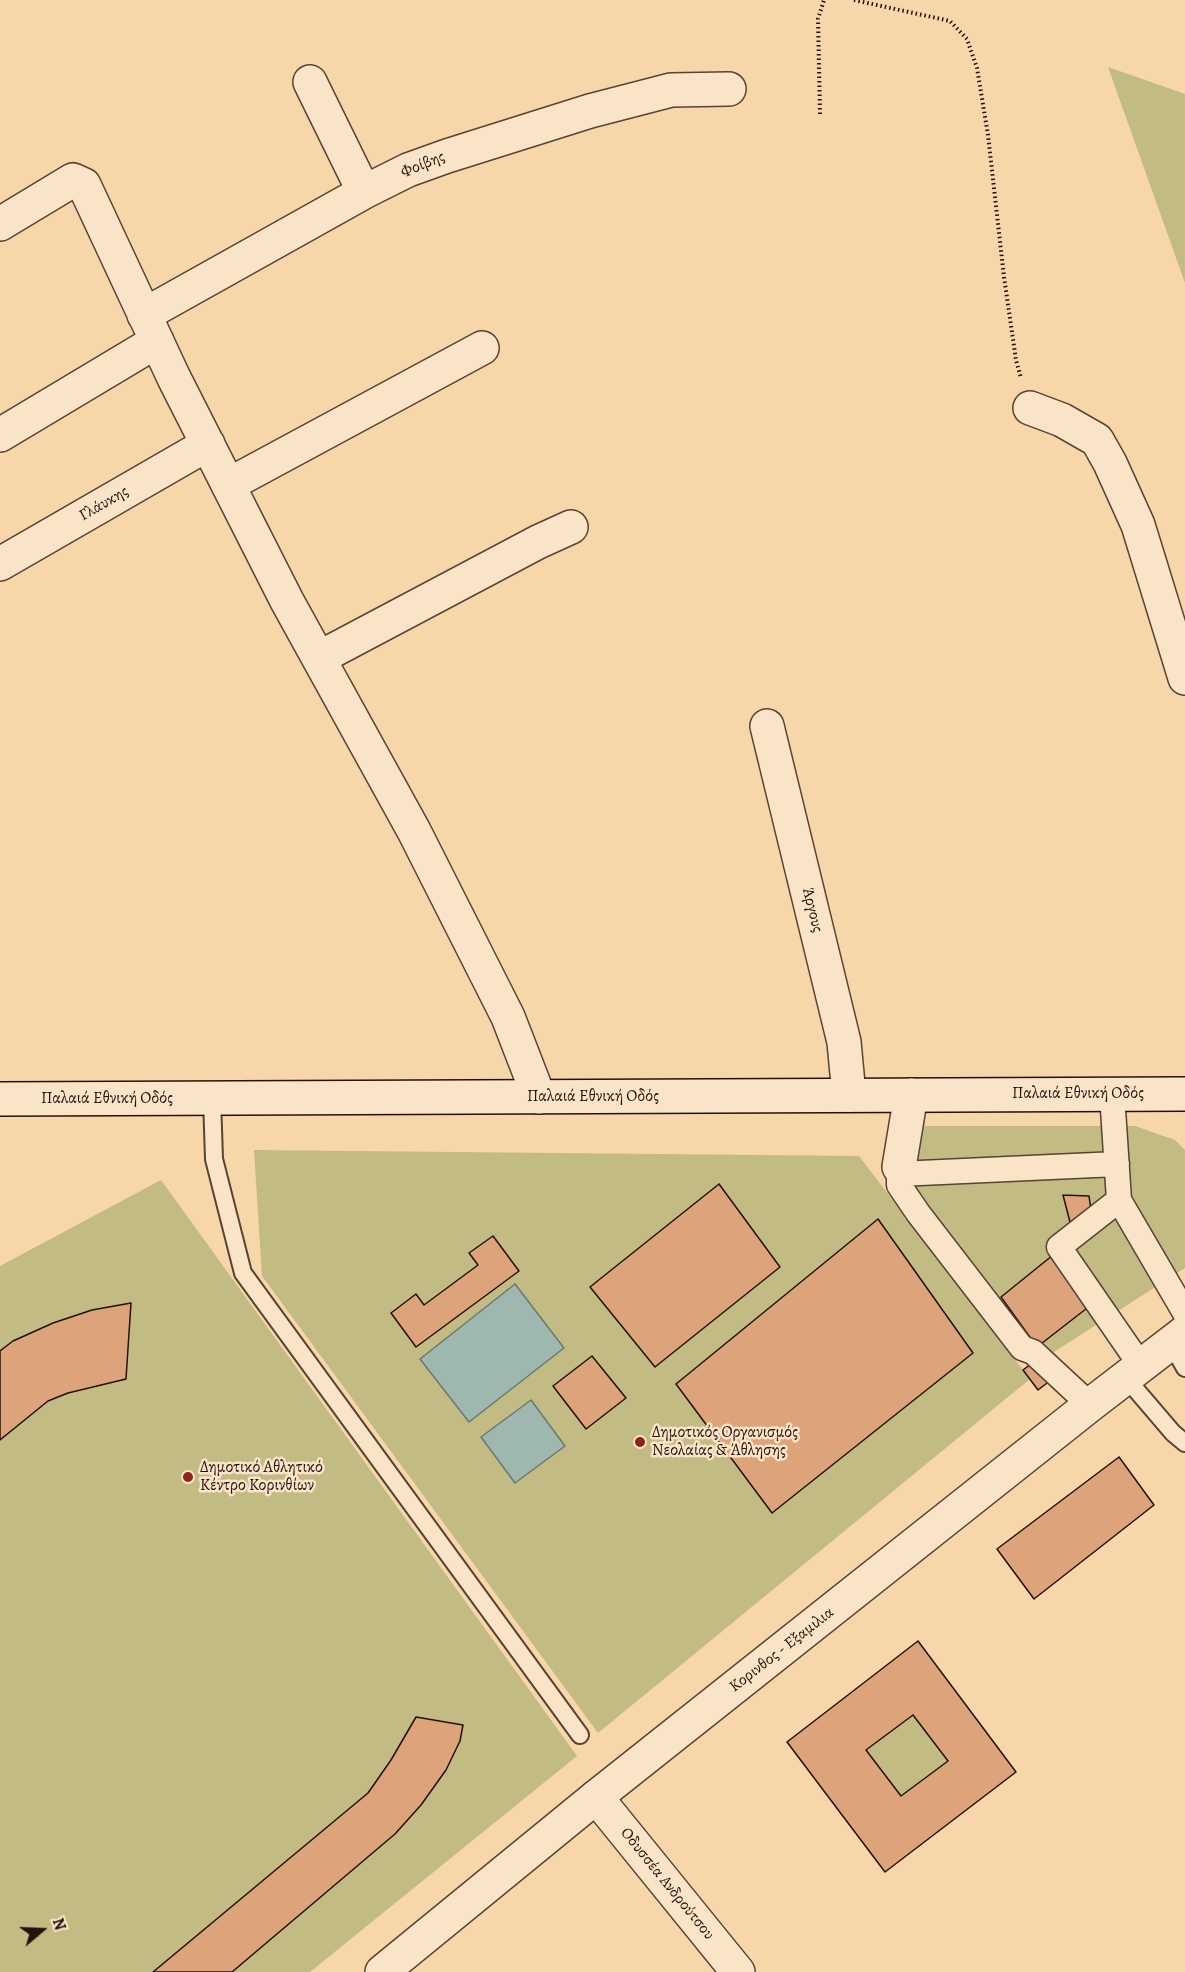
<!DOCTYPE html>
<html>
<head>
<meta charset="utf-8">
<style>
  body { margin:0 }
  #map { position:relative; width:1185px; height:1972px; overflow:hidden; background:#f7d6a9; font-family:Alegreya,serif }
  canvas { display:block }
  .north { position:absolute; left:12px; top:1900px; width:60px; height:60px; -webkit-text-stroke:4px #fae4c7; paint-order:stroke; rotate:71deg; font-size:16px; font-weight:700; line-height:24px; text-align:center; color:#23120d }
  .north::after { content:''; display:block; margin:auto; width:21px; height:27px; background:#23120d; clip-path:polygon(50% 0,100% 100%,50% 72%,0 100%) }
</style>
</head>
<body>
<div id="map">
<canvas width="1185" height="1972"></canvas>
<div class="north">N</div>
</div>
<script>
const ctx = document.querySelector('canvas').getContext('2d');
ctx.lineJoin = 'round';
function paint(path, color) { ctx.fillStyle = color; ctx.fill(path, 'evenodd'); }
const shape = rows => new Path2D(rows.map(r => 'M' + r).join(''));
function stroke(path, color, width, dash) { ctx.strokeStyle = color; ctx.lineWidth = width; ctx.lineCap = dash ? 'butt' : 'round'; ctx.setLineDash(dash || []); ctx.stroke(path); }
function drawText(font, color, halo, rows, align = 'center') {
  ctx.font = font + ' Alegreya,serif'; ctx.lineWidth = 5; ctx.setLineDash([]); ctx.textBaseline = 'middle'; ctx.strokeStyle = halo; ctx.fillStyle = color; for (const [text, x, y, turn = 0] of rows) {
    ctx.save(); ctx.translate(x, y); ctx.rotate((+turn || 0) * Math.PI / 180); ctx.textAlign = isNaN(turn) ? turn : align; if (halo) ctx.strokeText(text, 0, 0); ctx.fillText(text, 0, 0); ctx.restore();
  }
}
paint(shape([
  [1108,67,1185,94,1185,283],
  [922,1126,1135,1126,1175,1140,1185,1150,1185,1268,1043,1359,915,1192],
  [254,1150,859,1156,1030,1379,598,1733,262,1276],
  [718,1184,779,1268,655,1367,590,1287],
  [878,1220,973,1353,772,1513,676,1384],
  [493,1236,518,1271,416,1347,391,1313,416,1295,424,1305,478,1265,469,1253],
  [592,1356,586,1429,553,1386],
  [161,1180,577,1756,310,1972,0,1972,0,1266],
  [913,1715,948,1761,901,1796,866,1750]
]), '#c2bc84');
const water = shape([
  [515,1284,564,1348,469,1422,420,1359,515,1284],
  [531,1400,565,1446,515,1483,481,1437,531,1400]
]);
paint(water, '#9eb8b0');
stroke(water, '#6d766f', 1.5);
const building = shape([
  [719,1184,780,1267,655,1367,590,1287,719,1184],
  [1063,1195,1089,1196,1091,1210,1071,1226,1063,1195],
  [878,1219,973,1353,772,1513,676,1384,878,1219],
  [493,1236,519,1271,416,1347,391,1313,416,1294,424,1305,478,1265,469,1253,493,1236],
  [1053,1255,1091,1305,1037,1347,1001,1297,1053,1255],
  [131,1303,126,1379,68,1393,48,1401,0,1440,0,1351,13,1341,53,1323,92,1310,131,1303],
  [592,1356,626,1398,586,1429,553,1386,592,1356],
  [1036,1360,1051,1380,1038,1390,1023,1370,1036,1360],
  [1119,1457,1154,1505,1034,1599,997,1549,1119,1457],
  [918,1641,1016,1772,885,1872,787,1742,918,1641],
  [913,1715,948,1761,901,1796,866,1750,913,1715],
  [416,1717,463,1725,460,1741,446,1770,421,1805,395,1834,232,1972,153,1972,368,1793,391,1760,416,1717]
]);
paint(building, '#dda37a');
stroke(building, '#23120d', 1.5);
const service = shape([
  [212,1098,214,1159,243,1273,580,1735],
  [1171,1343,1185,1368],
  [1126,1378,1173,1433,1185,1443]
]);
const pedestrian = shape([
  [1112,1094,1119,1200,1185,1313],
  [899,1167,899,1185,918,1213,1022,1348,1033,1352,1090,1405],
  [898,1174,1117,1164],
  [1119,1200,1059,1247,1141,1366]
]);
const minor = shape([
  [310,82,364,192],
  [0,224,73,180,84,185,174,378,287,601,414,831,508,1017,539,1097],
  [144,315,364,192,408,170,447,156,590,111,671,90,729,89],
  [1030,408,1062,420,1097,440,1110,463,1138,525,1185,678],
  [0,435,157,341],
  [228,485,482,348],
  [0,564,208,444],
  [319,658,538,542,571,527],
  [767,726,844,1042,849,1095],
  [899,1167,911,1095],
  [596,1797,738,1972]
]);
const tertiary = shape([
  [382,1972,596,1797,1090,1405,1185,1332]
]);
const secondary = shape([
  [0,1099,1185,1094]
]);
stroke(service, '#584334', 20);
stroke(pedestrian, '#584334', 27);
stroke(minor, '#584334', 36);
stroke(tertiary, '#584334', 36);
stroke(secondary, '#23120d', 36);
stroke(shape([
  [854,0,950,21,967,39,977,68,988,135,1004,277,1016,360,1021,378],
  [820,114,818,19,824,0]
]), '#23120d', 4, [1.5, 3]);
stroke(service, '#fae4c7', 16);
stroke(pedestrian, '#fae4c7', 24);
stroke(minor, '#fae4c7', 33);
stroke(tertiary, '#fae4c7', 33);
stroke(secondary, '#fae4c7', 33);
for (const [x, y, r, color] of [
  [640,1442,6,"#8f2418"],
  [188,1477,6,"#8f2418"]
]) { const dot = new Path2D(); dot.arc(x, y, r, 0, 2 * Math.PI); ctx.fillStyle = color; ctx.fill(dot); stroke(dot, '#fae4c7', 2); }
drawText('16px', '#23120d', '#fae4c7', [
  ["Φοίβης",423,165,-22],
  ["Γλάυκης",104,504,-30],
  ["Άργους",812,910,76],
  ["Παλαιά Εθνική Οδός",1078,1094],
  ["Παλαιά Εθνική Οδός",593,1097],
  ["Παλαιά Εθνική Οδός",107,1099],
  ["Κορινθος - Εξαμιλια",782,1650,-38],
  ["Οδυσσέα Ανδρούτσου",667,1884,51]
]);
drawText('16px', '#23120d', '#fae4c7', [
  ["Δημοτικός Οργανισμός",652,1433],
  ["Νεολαίας & Άθλησης",652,1451],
  ["Δημοτικό Αθλητικό",200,1468],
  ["Κέντρο Κορινθίων",200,1486]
], 'left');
</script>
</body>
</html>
